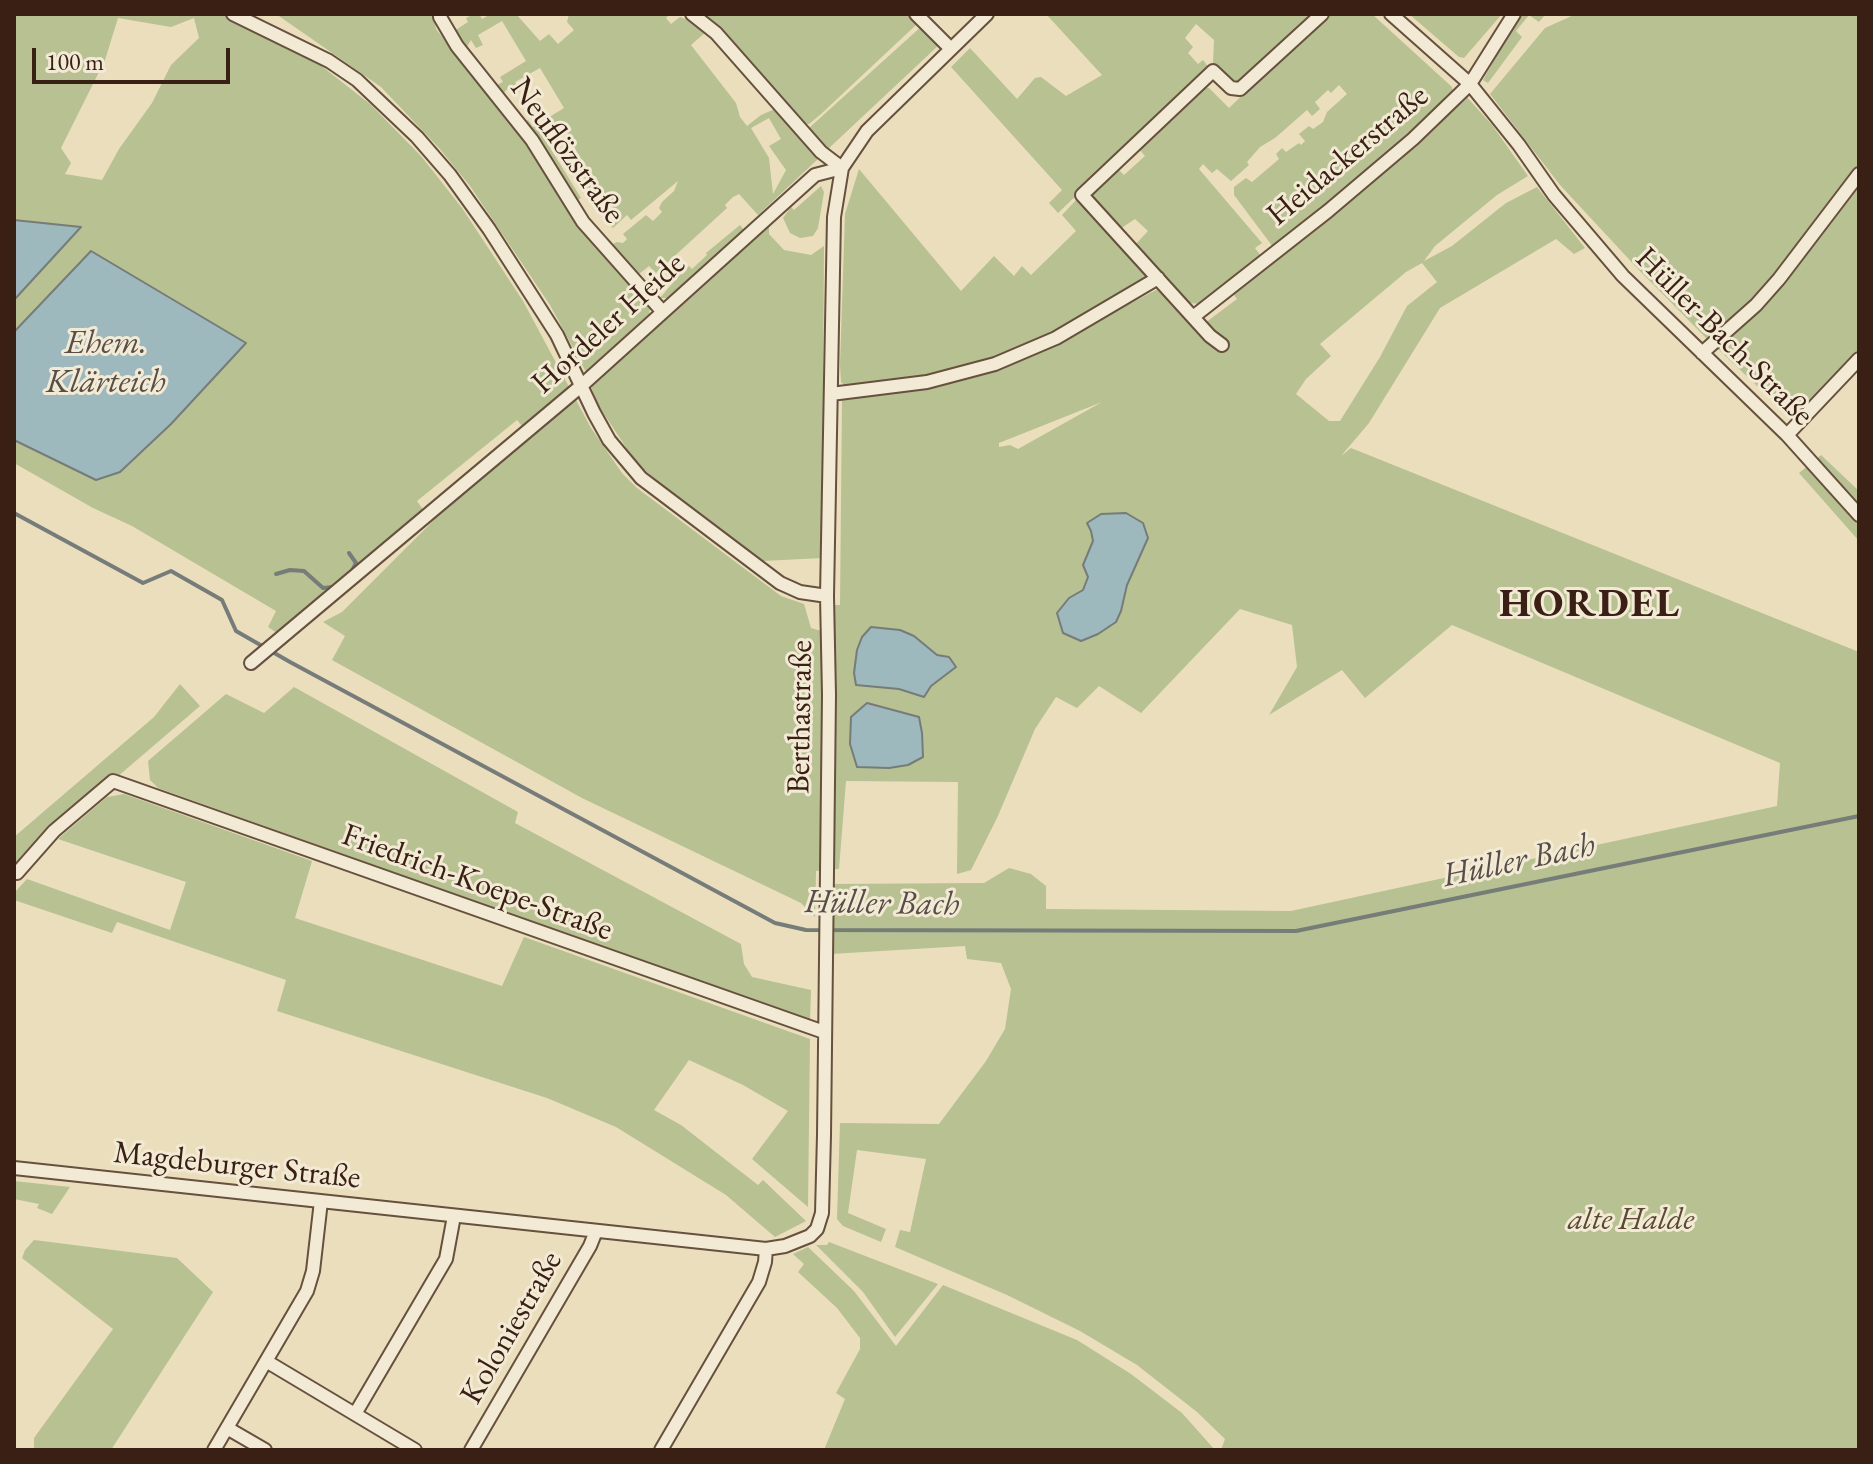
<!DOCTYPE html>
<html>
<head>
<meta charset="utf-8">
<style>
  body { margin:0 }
  #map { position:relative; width:1873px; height:1464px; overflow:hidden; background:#ebdebd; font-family:"EB Garamond",serif }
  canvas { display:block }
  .frame { position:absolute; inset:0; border:16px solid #3a2014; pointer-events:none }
  .scale { position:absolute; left:32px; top:48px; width:198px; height:36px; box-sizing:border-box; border:4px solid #3a2014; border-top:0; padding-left:10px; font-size:24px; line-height:28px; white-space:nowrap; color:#3a2014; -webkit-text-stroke:6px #f2ead4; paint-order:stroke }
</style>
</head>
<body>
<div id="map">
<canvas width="1873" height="1464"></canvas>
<div class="frame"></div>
<div class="scale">100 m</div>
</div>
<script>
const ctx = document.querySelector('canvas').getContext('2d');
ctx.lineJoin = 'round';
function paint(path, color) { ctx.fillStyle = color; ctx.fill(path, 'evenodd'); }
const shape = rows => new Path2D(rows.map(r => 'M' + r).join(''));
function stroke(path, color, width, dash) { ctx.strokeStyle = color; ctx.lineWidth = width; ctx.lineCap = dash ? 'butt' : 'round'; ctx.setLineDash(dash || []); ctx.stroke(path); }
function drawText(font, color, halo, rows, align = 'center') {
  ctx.font = font + ' "EB Garamond",serif'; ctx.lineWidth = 6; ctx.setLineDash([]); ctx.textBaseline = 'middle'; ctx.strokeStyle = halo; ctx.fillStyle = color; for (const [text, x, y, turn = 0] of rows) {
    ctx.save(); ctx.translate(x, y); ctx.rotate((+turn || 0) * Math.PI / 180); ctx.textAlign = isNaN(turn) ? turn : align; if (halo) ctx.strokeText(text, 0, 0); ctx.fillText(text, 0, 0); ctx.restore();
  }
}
paint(shape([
  [14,14,233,14,234,23,240,26,280,42,315,61,370,104,421,156,462,208,523,301,591,428,622,473,637,488,781,596,804,604,811,628,825,632,822,783,829,605,840,605,842,399,925,388,1091,324,1158,289,1197,329,1237,299,1232,292,1397,162,1465,95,1492,125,1528,176,1497,195,1435,246,1424,261,1452,246,1506,203,1537,187,1585,248,1574,254,1556,239,1440,308,1369,423,1341,456,1351,448,1859,652,1859,1450,1221,1450,1225,1439,1197,1412,1137,1365,1080,1331,1007,1295,895,1247,900,1230,910,1232,926,1159,857,1150,848,1213,886,1229,881,1242,843,1226,837,1219,840,1123,939,1124,986,1061,1005,1029,1011,989,1001,963,967,959,965,946,831,954,831,884,984,883,1009,868,1031,874,1046,886,1046,909,1291,911,1777,806,1780,763,1452,625,1365,698,1342,670,1269,715,1297,667,1292,625,1240,609,1141,713,1099,686,1077,708,1056,697,1035,729,997,818,971,870,957,874,958,782,846,781,839,869,816,871,815,917,801,903,582,798,332,660,345,636,323,622,342,612,482,472,527,432,517,420,417,501,426,514,283,637,268,627,276,611,132,526,93,508,14,463,14,440,96,479,91,251,14,332,14,300,81,228,14,220],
  [118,18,171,27,194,18,199,38,171,65,152,103,119,149,102,180,65,174,71,163,61,148,105,60],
  [1422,263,1437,282,1407,306,1380,357,1340,421,1329,421,1296,394,1306,379,1331,356,1320,344,1406,272],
  [1102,402,1018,449,1010,445,999,447,999,443],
  [276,14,434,14,436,29,523,138,582,229,646,301,650,308,649,314,586,372,550,305,470,186,439,148,381,87],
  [474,14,479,14,482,19,491,14,516,14,540,41,549,34,558,44,574,30,567,22,569,14,670,14,666,18,671,24,680,17,691,21,706,32,691,45,736,103,740,117,747,126,761,115,775,109,817,157,817,160,758,215,739,194,733,197,725,205,727,208,656,273,649,266,639,274,641,279,611,245,617,242,623,243,627,239,623,234,646,215,653,221,662,212,659,208,662,202,674,191,678,181,631,220,627,215,613,228,610,225,619,216,608,201,596,209,593,205,596,203,588,193,582,167,576,159,579,156,562,123,544,138,581,198,576,201,524,122,528,120,533,127,564,108,540,68,515,82,520,91,514,95,509,87,502,95,495,86,503,82,500,77,526,61,502,21,478,35,483,45,476,48,471,40,466,48,454,31,468,22,466,18],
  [769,118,781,139,769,146,786,170,773,194,769,158,751,128],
  [701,14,908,14,917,24,821,114,809,124,805,124,715,25],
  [1046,14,1315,14,1241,83,1232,83,1213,64,1214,40,1196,24,1185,38,1193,47,1188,53,1198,64,1203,60,1209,68,1058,213,1049,203,1062,190,951,67,970,48,1017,99,1035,78,1041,77,1066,96,1102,75],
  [1326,14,1372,14,1452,87,1453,92,1374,165,1273,247,1234,195,1234,187,1246,178,1252,182,1279,159,1276,154,1282,148,1286,152,1299,143,1301,145,1305,141,1299,134,1309,126,1313,129,1323,122,1327,112,1347,94,1339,85,1331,93,1328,90,1315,102,1320,109,1312,116,1307,110,1275,138,1260,147,1247,162,1249,165,1231,181,1217,169,1212,173,1203,164,1199,169,1262,243,1255,248,1261,256,1200,304,1189,303,1135,245,1148,231,1135,219,1120,229,1091,196,1092,191,1116,167,1124,175,1145,156,1138,148,1204,87,1209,88,1229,108],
  [1409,14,1502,14,1464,58,1459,57],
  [1520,14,1542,14,1544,16,1539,22,1529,15,1516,31,1522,37,1488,83,1483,80],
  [1576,14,1859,14,1859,166,1765,286,1708,340,1638,269,1560,185,1490,94,1545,28],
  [923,25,940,44,828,149,809,128],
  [859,169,961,291,994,256,1014,276,1022,266,1031,275,1076,231,1062,215,1077,199,1150,278,1054,332,1005,354,937,375,873,386,845,386,841,382,840,365,845,214],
  [1859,182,1859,349,1792,419,1717,348,1758,308],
  [821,186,824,192,818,228,813,236,800,238,790,233,783,218,791,207,794,210],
  [769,224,769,234,784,250,811,255,824,246,822,558,763,561,676,496,637,464,598,405,590,384],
  [740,225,745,231,668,298,658,298,644,283,660,298,682,272,689,266,692,269,707,255,706,253],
  [1821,455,1859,491,1859,541,1799,473],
  [180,684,200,706,54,831,31,855,14,865,14,837,154,717],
  [294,687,518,812,515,823,741,944,744,964,752,977,811,990,810,1021,158,788,150,780,148,761,226,694,264,713],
  [124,794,312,861,295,918,502,986,524,937,810,1039,808,1207,752,1159,788,1111,743,1085,689,1060,654,1110,681,1125,758,1185,763,1180,806,1221,775,1237,726,1195,616,1127,547,1098,277,1011,286,980,117,922,112,933,14,900,15,892,27,879,170,930,186,882,58,839,107,797],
  [14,1181,70,1187,52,1214,37,1208,39,1204,14,1199],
  [34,1240,177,1258,213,1292,111,1450,34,1450,34,1438,113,1329,22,1258,25,1250],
  [829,1242,938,1284,895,1337,863,1292,816,1245,827,1245],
  [808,1247,854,1291,896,1346,943,1285,1077,1340,1131,1374,1182,1413,1215,1450,824,1450,845,1399,836,1393,860,1349,860,1338,837,1308,798,1272,804,1264,793,1254]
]), '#b7c191');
const water = shape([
  [14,220,81,227,14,300,14,220],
  [91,251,246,343,171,424,120,472,96,480,14,440,14,332,91,251],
  [1126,513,1143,523,1148,538,1127,585,1121,611,1116,622,1098,634,1081,641,1063,633,1057,613,1069,598,1083,590,1088,577,1083,565,1093,541,1091,531,1087,523,1101,514,1126,513],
  [871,627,900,630,914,636,937,655,949,657,956,667,931,686,924,697,899,689,856,685,854,673,857,650,862,637,871,627],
  [867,703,919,717,922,733,923,757,908,765,889,768,857,767,850,744,851,717,867,703]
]);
paint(water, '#9eb9bd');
stroke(water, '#767c79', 2);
stroke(shape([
  [14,513,143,583,171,571,222,600,236,631,290,662,775,923,806,930,1296,931,1859,816],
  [349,553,356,563,352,571],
  [276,574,290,570,304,571,323,588,333,587]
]), '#767c79', 4);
const street = shape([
  [233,14,329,61,357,80,417,137,450,175,489,229,557,335,594,413,609,440,641,478,780,583,800,592,827,596],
  [440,14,440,17,457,46,532,140,583,222,662,311],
  [692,14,716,33,821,152,842,168],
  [916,14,951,49],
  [1391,14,1470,84,1519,145,1554,195,1623,276,1787,435,1859,515],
  [1193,317,1328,211,1413,139,1470,84,1514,14],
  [1222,345,1210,336,1082,195,1213,71,1231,88,1240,89,1322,14],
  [1702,353,1756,305,1779,279,1859,174],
  [831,394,927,382,995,364,1056,338,1158,278],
  [1787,435,1859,359],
  [251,663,581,386,815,175,842,168],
  [17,873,54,831,113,781,824,1032],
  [14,1168,766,1249,785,1246,810,1236,817,1229,822,1213,824,1135,829,695,827,596,834,217,842,168,867,131,987,14],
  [266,1361,415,1450],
  [355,1414,446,1259,454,1216],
  [227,1428,265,1450],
  [214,1450,307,1291,313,1271,321,1201],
  [471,1450,590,1246,596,1231],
  [661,1450,759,1282,765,1262,766,1249]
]);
stroke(street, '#66503e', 16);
stroke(street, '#f2ead4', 12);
drawText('32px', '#3a2014', '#f2ead4', [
  ["Neuflözstraße",567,151,54],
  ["Heidackerstraße",1348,156,-40],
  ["Hordeler Heide",609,324,-42],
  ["Hüller-Bach-Straße",1724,337,45],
  ["Berthastraße",801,717,-89],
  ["Friedrich-Koepe-Straße",477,883,20],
  ["Magdeburger Straße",237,1166,6],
  ["Koloniestraße",512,1328,-60]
]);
drawText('italic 32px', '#594833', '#f2ead4', [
  ["alte Halde",1631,1220]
]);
drawText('italic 34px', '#584e47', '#f2ead4', [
  ["Ehem.",106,344],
  ["Klärteich",106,383],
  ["Hüller Bach",1519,861,-12],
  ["Hüller Bach",882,904,1]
]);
ctx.letterSpacing = '2px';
drawText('bold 40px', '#3a2014', '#f2ead4', [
  ["HORDEL",1590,605]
]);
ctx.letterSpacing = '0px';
</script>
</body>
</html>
